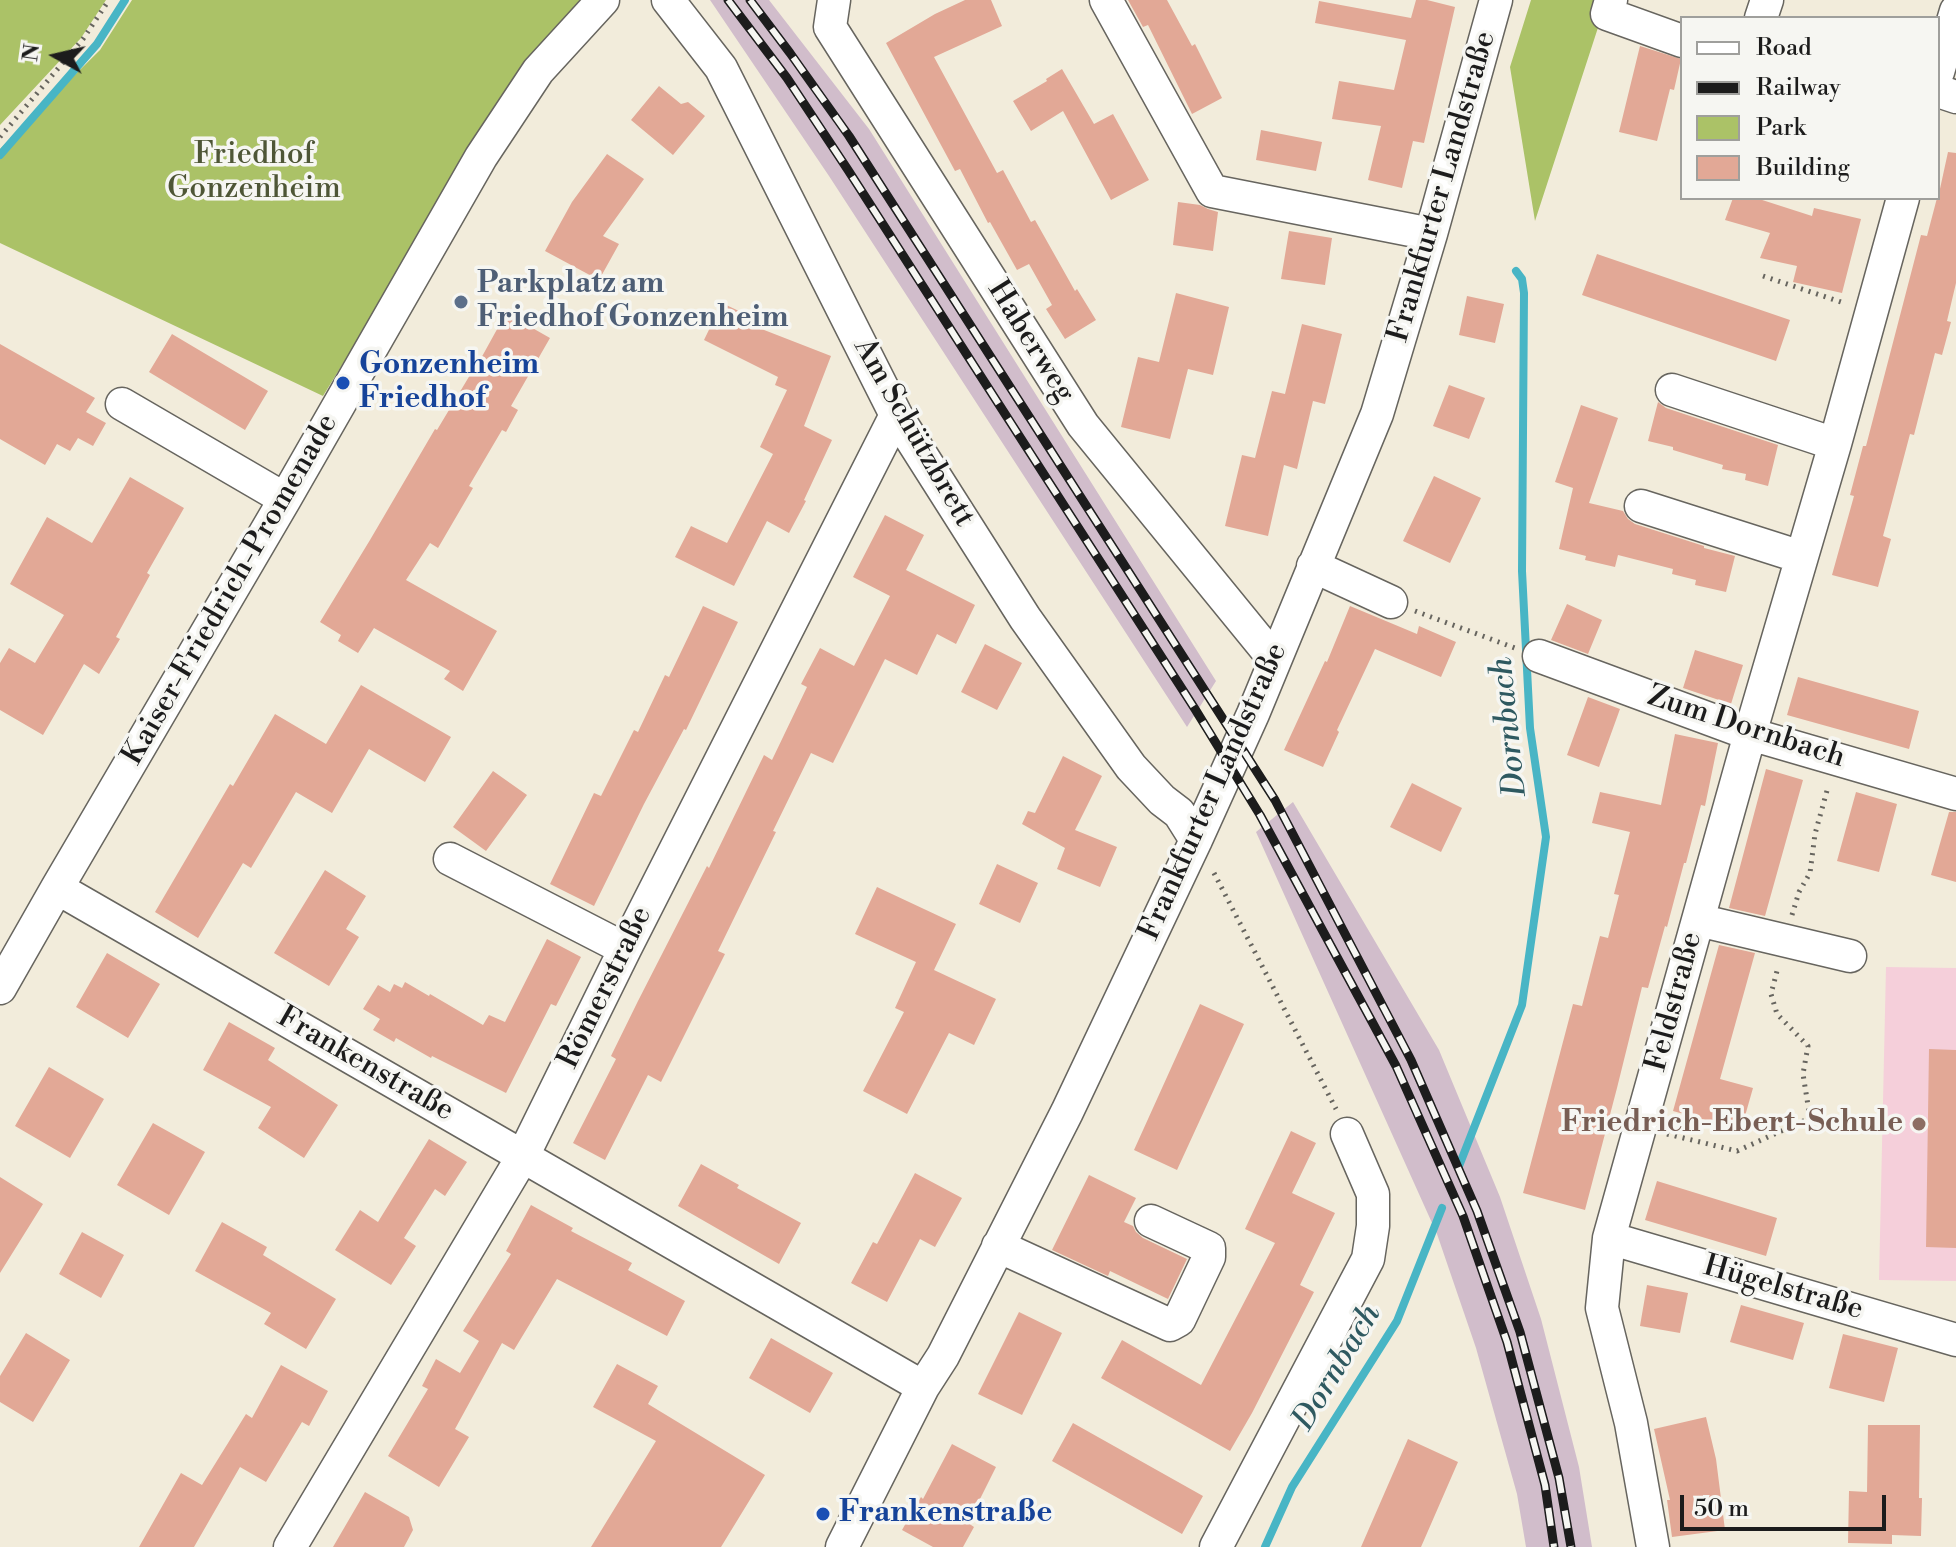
<!DOCTYPE html>
<html>
<head>
<meta charset="utf-8">
<style>
  body { margin:0 }
  #map { position:relative; width:1956px; height:1547px; overflow:hidden; background:#f2ecdb; font-family:"Libre Bodoni",serif }
  canvas { display:block }
  .legend { position:absolute; left:1680px; top:16px; width:260px; height:184px; box-sizing:border-box; background:#f6f6f2; border:2px solid #9f9f9c; margin:0; padding:10px 14px; list-style:none; font-size:24px; color:#1c1c1c }
  .legend li { display:flex; align-items:center; gap:16px; height:40px }
  .legend b { width:40px; border:2px solid #9f9f9c }
  .north { position:absolute; left:16px; top:16px; width:80px; height:80px; -webkit-text-stroke:6px #f6f6f2; paint-order:stroke; rotate:278deg; font-size:22px; font-weight:700; line-height:32px; text-align:center; color:#1c1c1c }
  .north::after { content:''; display:block; margin:auto; width:28px; height:36px; background:#1c1c1c; clip-path:polygon(50% 0,100% 100%,50% 72%,0 100%) }
  .scale { position:absolute; left:1680px; top:1495px; width:206px; height:36px; box-sizing:border-box; border:4px solid #1c1c1c; border-top:0; padding-left:10px; font-size:24px; line-height:28px; white-space:nowrap; color:#1c1c1c; -webkit-text-stroke:6px #f6f6f2; paint-order:stroke }
</style>
</head>
<body>
<div id="map">
<canvas width="1956" height="1547"></canvas>
<ul class="legend">
<li><b style="height:10px;background:#fff"></b>Road</li>
<li><b style="height:10px;background:#1c1c1c"></b>Railway</li>
<li><b style="height:22px;background:#abc267"></b>Park</li>
<li><b style="height:22px;background:#e2a896"></b>Building</li>
</ul>
<div class="north">N</div>
<div class="scale">50 m</div>
</div>
<script>
const ctx = document.querySelector('canvas').getContext('2d');
ctx.lineJoin = 'round';
function paint(path, color) { ctx.fillStyle = color; ctx.fill(path, 'evenodd'); }
const shape = rows => new Path2D(rows.map(r => 'M' + r).join(''));
function stroke(path, color, width, dash) { ctx.strokeStyle = color; ctx.lineWidth = width; ctx.lineCap = dash ? 'butt' : 'round'; ctx.setLineDash(dash || []); ctx.stroke(path); }
function drawText(font, color, halo, rows, align = 'center') {
  ctx.font = font + ' "Libre Bodoni",serif'; ctx.lineWidth = 7; ctx.setLineDash([]); ctx.textBaseline = 'middle'; ctx.strokeStyle = halo; ctx.fillStyle = color; for (const [text, x, y, turn = 0] of rows) {
    ctx.save(); ctx.translate(x, y); ctx.rotate((+turn || 0) * Math.PI / 180); ctx.textAlign = isNaN(turn) ? turn : align; if (halo) ctx.strokeText(text, 0, 0); ctx.fillText(text, 0, 0); ctx.restore();
  }
}
paint(shape([
  [1886,967,1956,968,1956,1281,1879,1280]
]), '#f5cfda');
paint(shape([
  [710,0,769,0,869,129,1216,681,1187,727,829,176],
  [1293,802,1439,1050,1500,1197,1541,1319,1579,1467,1592,1547,1526,1547,1517,1494,1476,1348,1437,1234,1256,832]
]), '#d1bdcb');
paint(shape([
  [0,0,106,0,81,38,0,125],
  [132,0,586,0,394,280,323,396,0,243,0,149,100,50],
  [1531,0,1607,0,1535,221,1510,67]
]), '#abc267');
stroke(shape([
  [0,155,97,44,125,0],
  [1459,1166,1522,1005,1546,837,1530,728,1522,571,1524,293,1522,279,1516,271],
  [1265,1547,1292,1487,1397,1321,1442,1208]
]), '#48b5c5', 8);
paint(shape([
  [965,0,991,0,1002,26,934,57,997,173,1003,170,1031,222,1035,220,1075,291,1077,289,1096,320,1065,339,1046,309,1052,305,1029,264,1017,270,990,222,988,223,960,169,955,171,886,43,935,14],
  [1128,0,1167,0,1192,46,1195,44,1222,98,1192,114,1148,25,1143,27],
  [1416,0,1427,0,1455,7,1424,143,1413,141,1402,188,1368,180,1381,126,1332,119,1339,81,1394,90,1406,40,1315,23,1319,1,1411,18],
  [1640,46,1681,59,1674,90,1670,89,1657,141,1619,132],
  [1062,69,1094,124,1113,114,1149,180,1111,200,1063,111,1031,131,1013,101,1047,81,1046,79],
  [659,86,681,104,688,102,705,116,673,155,631,120],
  [1261,130,1322,142,1316,171,1256,160],
  [1948,152,1956,153,1956,283,1947,321,1951,322,1942,355,1935,353,1914,435,1910,434,1883,536,1891,539,1878,587,1832,575,1854,496,1850,495,1863,446,1866,446,1921,235,1927,236,1937,198,1938,198],
  [607,154,644,179,603,236,619,244,599,280,545,251,572,202],
  [1733,198,1756,198,1812,216,1814,208,1861,219,1842,293,1793,282,1797,266,1760,258,1770,233,1725,220],
  [1178,202,1200,205,1208,209,1218,212,1213,251,1173,245],
  [1289,231,1332,238,1325,285,1281,279],
  [1597,254,1790,320,1776,361,1582,295],
  [1176,293,1229,307,1213,375,1188,369,1170,439,1121,427,1138,357,1159,362],
  [1467,296,1504,304,1495,343,1459,335],
  [722,303,762,322,759,328,831,356,804,426,832,440,804,500,806,501,789,533,767,521,734,586,675,557,691,526,727,543,773,454,760,447,787,390,775,385,778,377,704,340],
  [506,313,550,338,511,406,518,410,506,432,502,430,469,486,473,488,438,548,430,543,406,580,497,631,463,691,444,679,450,671,374,628,358,653,338,641,341,635,320,622,370,540,435,429,437,430,473,370,474,371],
  [1302,324,1342,334,1325,404,1313,401,1297,469,1284,465,1268,536,1225,526,1242,455,1255,458,1272,391,1285,394],
  [172,334,268,391,245,430,149,372],
  [0,344,95,398,86,412,106,423,93,446,78,438,70,451,57,444,45,465,0,439],
  [1449,385,1485,398,1469,439,1433,426],
  [1658,402,1666,408,1778,445,1768,486,1745,480,1746,474,1722,469,1723,465,1673,450,1673,447,1648,441],
  [1581,405,1618,418,1589,503,1623,511,1628,519,1635,524,1704,546,1704,548,1735,556,1726,592,1695,585,1696,580,1672,574,1673,569,1618,555,1615,567,1585,560,1586,556,1559,549,1573,488,1555,482],
  [1434,476,1481,498,1450,563,1403,541],
  [130,477,184,508,147,573,150,575,116,637,120,639,99,674,84,664,43,735,0,710,0,663,9,648,35,663,64,615,10,584,47,517,92,543],
  [885,515,924,535,906,570,975,605,956,644,937,634,917,675,885,659,833,763,811,753,773,831,776,832,718,951,725,954,661,1082,648,1075,605,1160,573,1143,616,1059,611,1056,638,1001,707,866,709,868,764,755,772,760,807,687,801,684,820,648,854,666,890,596,853,577],
  [1567,604,1602,620,1588,654,1551,640],
  [703,606,738,622,686,730,684,729,644,804,594,906,550,884,594,793,601,796,634,730,638,732,665,675,669,677],
  [1350,606,1417,634,1419,626,1456,642,1441,677,1375,649,1337,730,1339,732,1323,767,1284,750,1325,661,1327,662],
  [985,644,1022,663,997,710,961,692],
  [1695,650,1743,665,1731,704,1683,688],
  [1798,677,1919,711,1909,749,1787,715],
  [361,685,451,737,425,782,369,749,332,813,296,792,251,868,243,863,198,938,155,912,230,784,233,786,275,714,326,744],
  [1588,697,1620,709,1599,767,1567,755],
  [1675,734,1718,743,1705,806,1701,805,1686,863,1684,863,1667,927,1665,926,1648,988,1642,987,1617,1088,1585,1210,1523,1193,1573,1004,1582,1006,1600,936,1608,938,1619,895,1614,894,1630,832,1592,823,1600,792,1661,805],
  [1063,756,1102,776,1075,830,1117,847,1100,887,1057,869,1065,848,1022,824,1028,811,1035,813],
  [1766,769,1803,780,1765,916,1729,908],
  [493,771,527,795,486,851,453,827],
  [1412,783,1462,808,1441,852,1390,827],
  [1856,792,1897,804,1879,872,1837,861],
  [1949,812,1956,812,1956,882,1931,875],
  [997,864,1038,883,1020,923,979,904],
  [325,870,366,896,346,929,359,937,329,986,274,953],
  [877,887,956,924,934,970,996,999,974,1045,949,1033,907,1114,863,1091,904,1012,895,1008,916,962,855,934],
  [547,939,581,957,556,1006,551,1004,506,1093,432,1056,431,1058,396,1038,394,1042,373,1030,380,1019,363,1009,378,985,390,992,394,984,402,988,405,982,429,996,430,994,483,1025,489,1015,505,1022],
  [1719,945,1755,953,1720,1079,1753,1088,1741,1130,1673,1111],
  [107,953,160,984,128,1038,76,1007],
  [1200,1004,1244,1024,1177,1170,1134,1150],
  [229,1022,275,1048,268,1060,338,1105,304,1158,258,1128,271,1107,203,1070],
  [1929,1049,1956,1050,1956,1248,1926,1247],
  [49,1067,104,1099,70,1158,15,1126],
  [153,1123,205,1152,169,1215,117,1185],
  [1291,1131,1316,1143,1292,1193,1335,1213,1300,1285,1314,1292,1252,1413,1230,1451,1101,1378,1122,1340,1201,1385,1275,1243,1245,1229],
  [429,1139,467,1162,445,1196,435,1189,404,1238,416,1246,391,1285,335,1250,360,1210,378,1222],
  [701,1164,739,1185,737,1188,801,1223,779,1264,678,1206],
  [915,1173,962,1198,935,1247,920,1239,887,1302,851,1283,873,1242,877,1244],
  [1089,1175,1136,1198,1124,1222,1133,1226,1136,1232,1143,1238,1187,1259,1168,1299,1110,1271,1108,1276,1052,1250],
  [0,1177,43,1204,0,1273],
  [1657,1181,1777,1218,1766,1256,1645,1220],
  [531,1205,573,1228,571,1231,632,1263,628,1270,685,1301,667,1336,557,1279,514,1350,502,1343,455,1429,469,1437,439,1487,388,1456,428,1389,422,1386,436,1359,460,1373,479,1341,463,1331,511,1254,506,1251],
  [222,1222,267,1247,263,1255,336,1299,306,1349,264,1324,271,1313,195,1271],
  [82,1232,124,1255,101,1298,59,1274],
  [1647,1285,1688,1293,1680,1333,1640,1326],
  [1741,1305,1804,1323,1793,1360,1730,1342],
  [1019,1312,1062,1333,1022,1415,978,1394],
  [26,1333,70,1360,33,1422,0,1402,0,1376],
  [1843,1334,1898,1348,1884,1402,1829,1388],
  [771,1338,833,1373,810,1413,749,1378],
  [617,1364,658,1386,648,1404,765,1475,721,1547,591,1547,656,1441,593,1407],
  [281,1365,328,1391,309,1426,302,1422,266,1482,240,1467,194,1547,139,1547,181,1473,202,1485,246,1414,252,1418],
  [1706,1417,1716,1459,1725,1530,1672,1537,1667,1500,1670,1500,1654,1429],
  [1073,1423,1203,1496,1182,1534,1052,1461],
  [1868,1425,1920,1425,1919,1498,1922,1498,1921,1536,1892,1535,1892,1544,1848,1543,1849,1491,1867,1492],
  [1408,1439,1458,1462,1421,1547,1361,1547],
  [952,1444,996,1467,968,1523,974,1527,963,1547,933,1547,902,1530,921,1497,923,1499],
  [365,1492,409,1517,413,1530,404,1547,333,1547]
]), '#e2a896');
const minor = shape([
  [668,0,721,68,896,415,1025,618,1131,767,1162,800,1179,813,1196,840],
  [834,0,830,27,1083,425,1274,659],
  [1106,0,1212,191,1431,234],
  [1611,0,1607,14,1682,41],
  [1761,18,1767,0],
  [1938,72,1956,11],
  [1938,91,1956,97],
  [1672,390,1835,444],
  [122,404,285,499],
  [1641,506,1801,557],
  [1313,566,1391,602],
  [1539,656,1750,734,1956,794],
  [450,859,625,949],
  [57,888,923,1387],
  [1698,920,1850,956],
  [0,988,57,888,285,499,481,157,538,71,603,0],
  [1609,1238,1956,1340],
  [998,1246,1170,1325,1179,1320,1209,1257,1209,1248,1151,1221],
  [290,1547,523,1156,625,949,896,415],
  [842,1547,923,1387,943,1356,1067,1112,1196,840,1253,714,1377,414,1431,234,1496,0],
  [1216,1547,1368,1259,1373,1226,1373,1194,1347,1134],
  [1653,1547,1631,1423,1602,1308,1609,1238,1750,734,1835,444,1903,198]
]);
stroke(minor, '#67655f', 35);
stroke(shape([
  [0,137,83,39,109,0],
  [1763,276,1844,303],
  [1415,611,1515,648],
  [1214,873,1336,1109],
  [1792,915,1799,892,1810,873,1815,834,1828,787],
  [1667,1134,1737,1151,1810,1118,1803,1074,1808,1046,1777,1014,1771,994,1778,967]
]), '#67655f', 5, [2, 6]);
stroke(minor, '#fff', 32);
const rail = shape([
  [728,0,787,78,848,170,1195,709,1260,815,1396,1066,1463,1216,1507,1342,1545,1485,1554,1547],
  [750,0,790,53,849,136,1275,800,1411,1060,1477,1211,1520,1332,1559,1478,1571,1547]
]);
stroke(rail, '#1c1c1c', 9);
stroke(rail, '#f6f6f2', 6, [18]);
for (const [x, y, r, color] of [
  [461,302,8,"#5c6f8a"],
  [343,383,8,"#1a4fb4"],
  [1919,1124,8,"#8d6e63"],
  [823,1514,8,"#1a4fb4"]
]) { const dot = new Path2D(); dot.arc(x, y, r, 0, 2 * Math.PI); ctx.fillStyle = color; ctx.fill(dot); stroke(dot, '#f6f6f2', 3); }
drawText('30px', '#4e5636', '#f6f6f2', [
  ["Friedhof",254,156],
  ["Gonzenheim",254,190]
]);
drawText('30px', '#1c1c1c', '#f6f6f2', [
  ["Frankfurter Landstraße",1443,187,-74],
  ["Haberweg",1030,342,58],
  ["Am Schützbrett",913,433,60],
  ["Kaiser-Friedrich-Promenade",231,590,-60],
  ["Zum Dornbach",1746,728,18],
  ["Frankfurter Landstraße",1214,792,-66],
  ["Römerstraße",606,988,-64],
  ["Feldstraße",1675,1002,-75],
  ["Frankenstraße",365,1065,30],
  ["Hügelstraße",1783,1289,16]
]);
drawText('bold 30px', '#4e5e75', '#f6f6f2', [
  ["Parkplatz am",477,285],
  ["Friedhof Gonzenheim",477,319]
], 'left');
drawText('bold 30px', '#164399', '#f6f6f2', [
  ["Gonzenheim",359,366],
  ["Friedhof",359,400],
  ["Frankenstraße",839,1514]
], 'left');
drawText('bold 30px', '#785e54', '#f6f6f2', [
  ["Friedrich-Ebert-Schule",1903,1124]
], 'right');
drawText('italic 32px', '#2e5960', '#f6f6f2', [
  ["Dornbach",1510,727,-96],
  ["Dornbach",1338,1368,-59]
]);
</script>
</body>
</html>
